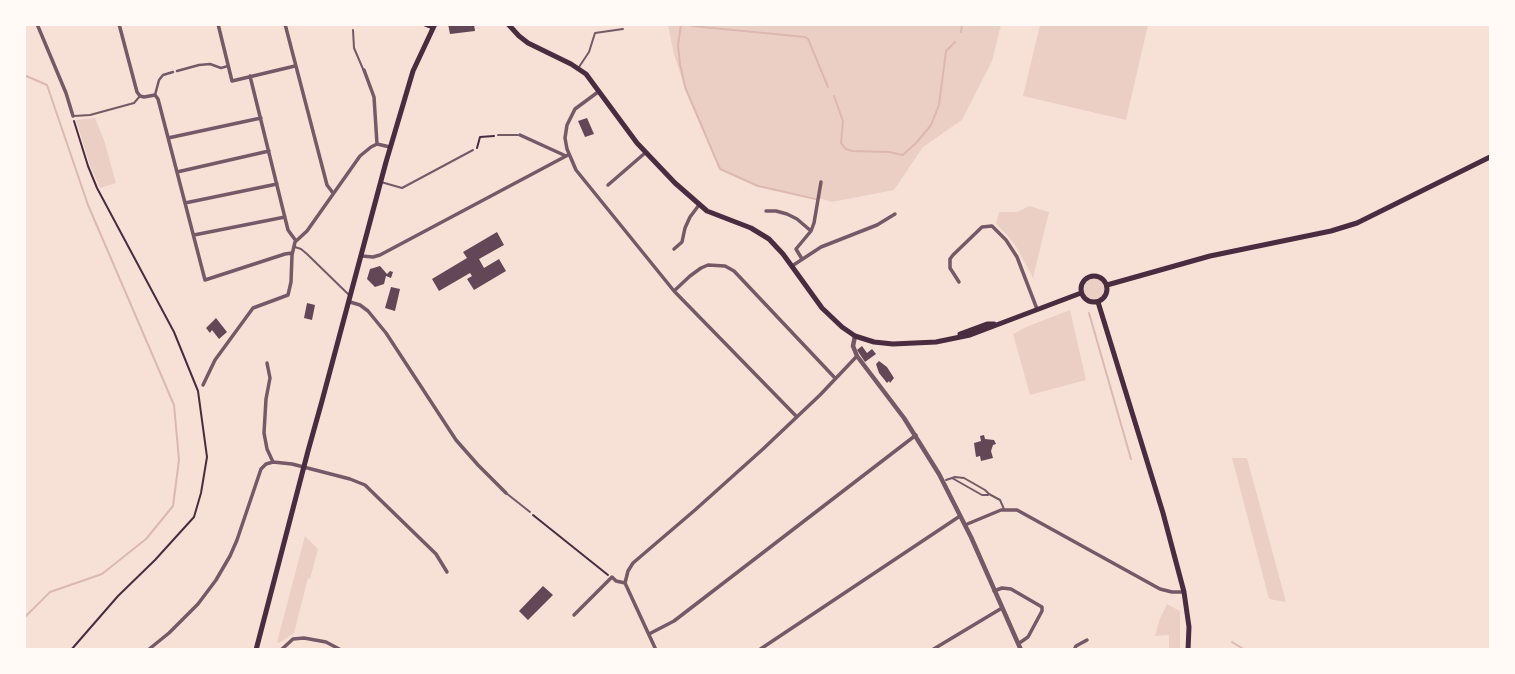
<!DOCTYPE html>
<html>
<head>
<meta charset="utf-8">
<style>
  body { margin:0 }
  #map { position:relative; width:1515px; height:674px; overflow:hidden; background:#f7e1d7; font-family:"Archivo Narrow",sans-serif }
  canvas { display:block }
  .frame { position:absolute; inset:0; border:26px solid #fffaf5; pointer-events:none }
</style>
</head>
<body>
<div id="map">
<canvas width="1515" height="674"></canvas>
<div class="frame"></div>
</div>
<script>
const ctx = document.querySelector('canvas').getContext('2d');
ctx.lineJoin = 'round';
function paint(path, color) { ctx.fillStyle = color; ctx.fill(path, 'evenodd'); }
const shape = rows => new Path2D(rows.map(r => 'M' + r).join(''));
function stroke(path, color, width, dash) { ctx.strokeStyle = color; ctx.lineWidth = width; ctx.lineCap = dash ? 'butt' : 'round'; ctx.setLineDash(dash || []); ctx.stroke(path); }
paint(shape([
  [960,24,960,26,961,24,1001,25,992,61,962,120,923,147,894,190,832,202,819,198,760,187,720,169,685,87,674,55,668,25],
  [1040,25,1148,25,1126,120,1023,96],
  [95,118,104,140,116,183,100,188,90,165,76,120],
  [1029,206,1049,212,1033,278,1017,248,1008,236,996,224,999,212,1017,212],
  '1081 289a13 13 0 1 1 26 0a13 13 0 1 1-26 0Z',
  [1070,310,1086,380,1030,395,1013,334,1026,327],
  [1232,458,1247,458,1286,602,1269,599],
  [305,536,318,549,310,579,308,578,294,633,279,643,277,642],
  [1167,604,1180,611,1180,649,1169,649,1169,635,1155,636,1160,618]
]), '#ebcfc5');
stroke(shape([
  [681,24,678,45,680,64,685,87,720,169,758,186,816,199],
  [689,24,692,26,805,37,808,39,828,87],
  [961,32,962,24],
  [24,75,47,85,88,205,174,405,179,460,173,506,146,539,102,574,50,592,24,618],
  [834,96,843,121,841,143,846,149,852,151,889,152,903,155,917,142,931,125,939,105,946,51,955,42],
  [1089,313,1131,459],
  [1232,642,1245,650]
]), '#dcb8b0', 2);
paint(shape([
  [448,24,474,24,475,31,450,34],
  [587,118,594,134,585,137,578,121],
  [497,232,504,245,479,259,484,268,499,259,506,271,474,290,467,279,472,276,470,273,439,291,432,279,467,258,463,252],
  [380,266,387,274,390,271,393,272,391,278,386,276,384,284,375,287,367,279,370,269],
  [391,287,400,289,395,311,385,308],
  [307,303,315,305,312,320,304,318],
  [216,318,227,332,219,339,212,330,210,333,206,328],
  [862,346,867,353,872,349,876,354,865,362,857,350],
  [879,361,887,367,894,378,890,383,889,381,887,383,879,373,876,364],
  [984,435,985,439,994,440,996,444,993,445,991,451,993,458,981,461,980,456,976,457,974,443,981,441,980,436],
  [543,586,553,595,528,620,519,611]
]), '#644757');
stroke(shape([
  [477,148,480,137,494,136],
  [533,515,608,575],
  [71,650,118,596,155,560,194,517,201,493,207,457,198,391,174,332,97,188,88,166,74,121]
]), '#4a2c40', 2);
stroke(shape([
  [353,30,354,48,363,69],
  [579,67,589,52,595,33,623,29],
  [74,116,90,115,134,103,140,96],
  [498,135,518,135],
  [381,182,402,188,473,150],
  [295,247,301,249,307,254,348,294],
  [952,478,982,495,988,495],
  [946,480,955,477,964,478,985,490,989,494,1000,500,1004,509],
  [506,493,530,512]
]), '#755966', 2);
stroke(shape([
  [177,71,199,65,210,64,221,68,228,66],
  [155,95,159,80,163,75,173,72]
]), '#755966', 2.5);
stroke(shape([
  [37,24,66,93,73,116],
  [119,24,137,92,140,96,144,97,155,95,158,99,205,280,285,254,292,253],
  [218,24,232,81,295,66],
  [285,24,327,185,333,193],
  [364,70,374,97,377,144],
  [250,76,288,230,296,241],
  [598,92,575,109,567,125,565,138,567,149,576,170,674,291,797,417],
  [520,135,566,156],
  [168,138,261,118],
  [177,172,269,151],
  [608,185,645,153],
  [185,203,277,184],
  [766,211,776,211,787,214,797,219,811,231],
  [194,235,285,217],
  [674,249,682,242,685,228,690,217,699,205],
  [362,256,373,257,380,255,568,155],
  [802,259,796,249,811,231,814,223,821,182],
  [792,266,821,247,877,225,895,214],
  [959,282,950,268,950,259,953,255,982,227,992,226,1006,240,1017,257,1037,309],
  [674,291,690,276,701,268,708,265,725,266,734,271,835,378],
  [350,302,360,305,368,311,386,333,456,440,478,465,506,493],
  [267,363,270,378,266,399,264,433,267,449,273,462],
  [203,385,215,360,253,308,288,295,291,282,292,255,295,242,307,231,360,156,371,147,377,144,390,147],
  [965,525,1001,510,1017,510,1160,589,1172,592,1184,592],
  [625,583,656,650],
  [994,591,1002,588,1011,589,1042,607,1042,611,1028,637,1018,644],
  [574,615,612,577,616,581,625,583,628,571,633,563,695,510,763,449,820,395,857,356],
  [649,634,674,621,916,435],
  [148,650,169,633,198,604,216,580,230,556,237,540,261,469,266,464,273,462,292,464,350,479,365,485,436,554,447,572],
  [281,650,293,639,304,638,326,642,341,650],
  [759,650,960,516],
  [932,650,1002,608],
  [1074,650,1076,646,1087,640]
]), '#755966', 3.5);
stroke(shape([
  [855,336,853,346,857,356,904,418,939,474,971,537,1021,650]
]), '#755966', 4.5);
stroke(shape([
  [508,24,519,36,528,43,571,64,586,74,637,143,675,183,707,211,751,228,769,239,783,254,822,308,842,327,855,336,874,342,893,344,936,342,970,335,1081,293],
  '1081 289a13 13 0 1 1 26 0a13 13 0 1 1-26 0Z',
  [1107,285,1210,256,1331,231,1357,223,1490,157],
  [1098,302,1163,513,1184,592,1189,627,1188,650],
  [960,334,987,324,994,324],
  [256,650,308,451,322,401,386,162,413,71,435,24,430,26,425,24]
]), '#4a2c40', 5);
</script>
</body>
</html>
